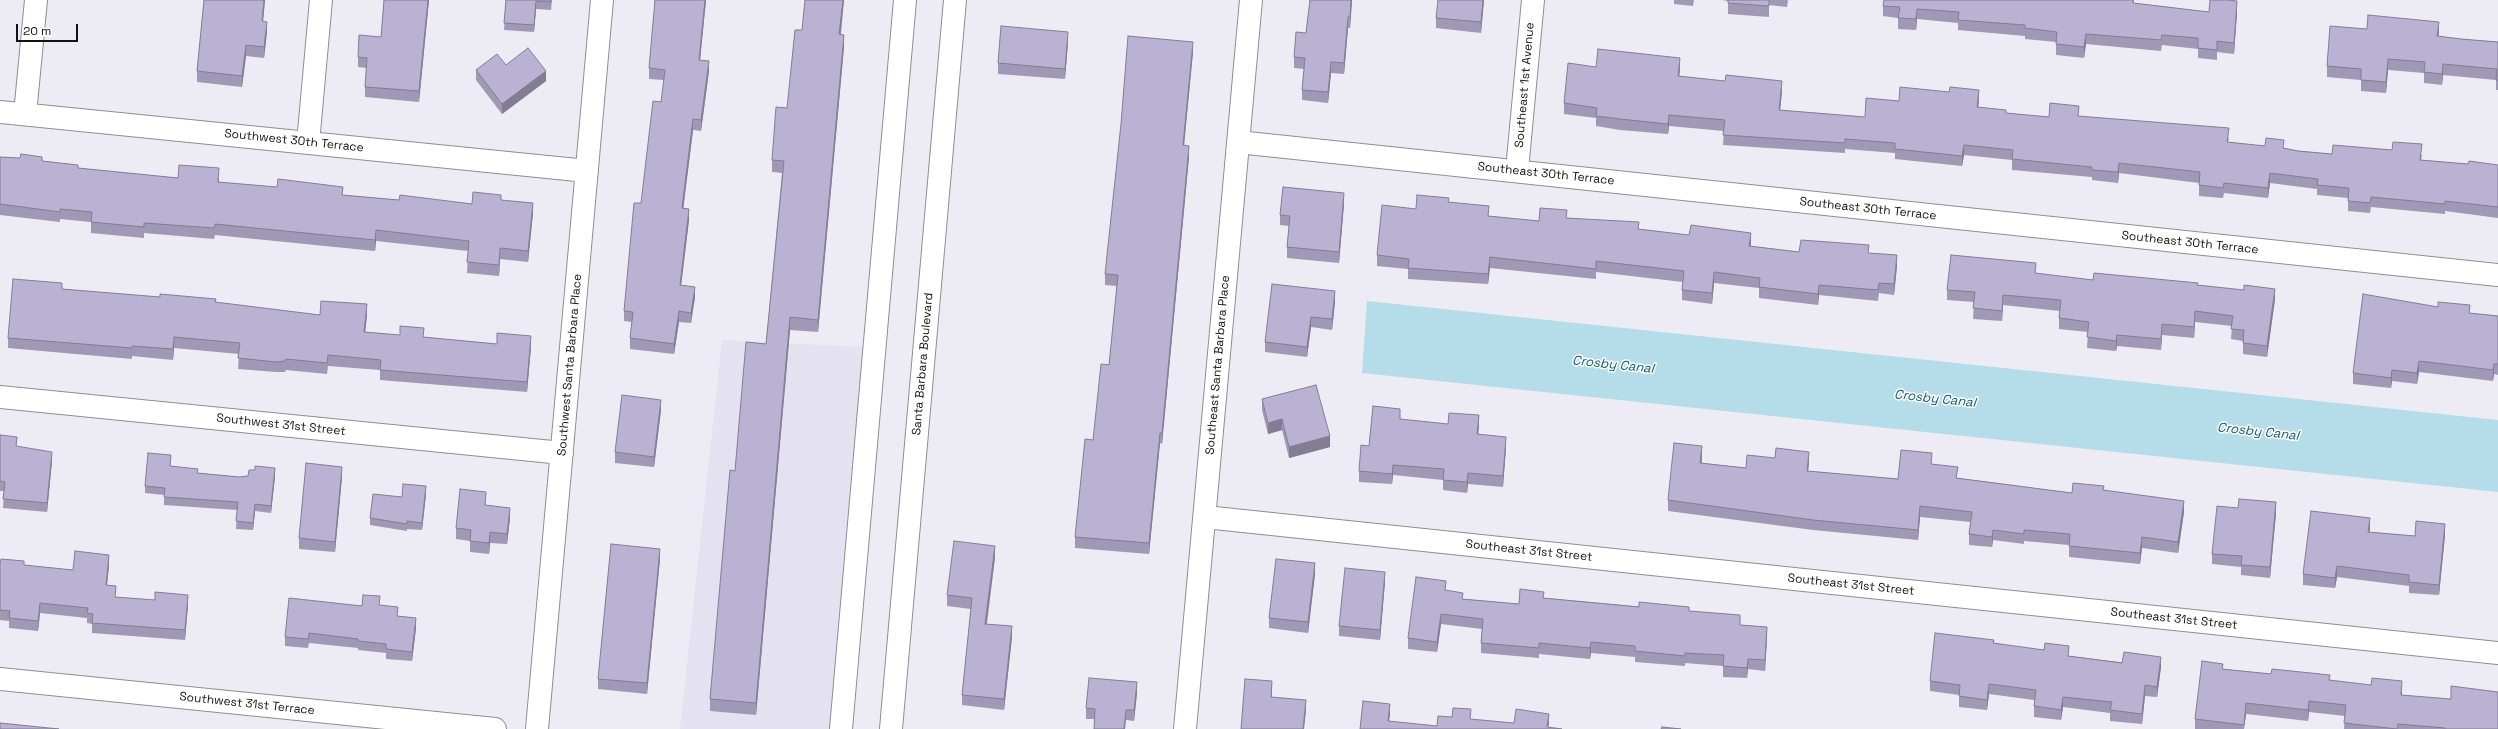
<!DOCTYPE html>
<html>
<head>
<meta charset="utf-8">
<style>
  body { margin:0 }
  #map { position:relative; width:2498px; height:729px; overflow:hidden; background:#edebf3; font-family:"Space Grotesk",sans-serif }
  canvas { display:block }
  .scale { position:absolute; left:16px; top:24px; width:62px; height:18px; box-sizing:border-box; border:2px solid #121214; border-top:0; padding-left:5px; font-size:12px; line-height:14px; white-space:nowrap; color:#121214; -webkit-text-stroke:3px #fff; paint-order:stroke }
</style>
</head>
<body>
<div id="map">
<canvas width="2498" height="729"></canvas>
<div class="scale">20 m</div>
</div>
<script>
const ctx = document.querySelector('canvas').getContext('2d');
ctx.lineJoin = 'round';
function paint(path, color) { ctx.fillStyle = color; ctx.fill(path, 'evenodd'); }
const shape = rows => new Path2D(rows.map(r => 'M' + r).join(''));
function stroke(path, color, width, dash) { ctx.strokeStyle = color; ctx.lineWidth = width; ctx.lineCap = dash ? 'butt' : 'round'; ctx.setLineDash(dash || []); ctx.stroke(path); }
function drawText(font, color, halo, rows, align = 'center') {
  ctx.font = font + ' "Space Grotesk",sans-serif'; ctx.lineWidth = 3; ctx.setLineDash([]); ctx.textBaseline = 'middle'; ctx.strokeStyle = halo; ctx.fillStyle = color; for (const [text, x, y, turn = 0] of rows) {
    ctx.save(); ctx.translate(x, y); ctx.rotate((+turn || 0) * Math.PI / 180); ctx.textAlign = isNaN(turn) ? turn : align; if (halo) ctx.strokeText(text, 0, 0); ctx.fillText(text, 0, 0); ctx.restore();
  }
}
paint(shape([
  [722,340,864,347,830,729,680,729]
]), '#e4e1f1');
paint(shape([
  [1367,301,2498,420,2498,492,1362,373]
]), '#b5dde9');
const street = shape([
  [0,112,587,171],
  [25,114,36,0],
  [1238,142,2498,275],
  [308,143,321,0],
  [1517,170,1533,0],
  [0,397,562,453],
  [1205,517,2498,653],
  [0,679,495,729],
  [537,729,602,0],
  [1185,729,1251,0]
]);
const secondary = shape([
  [841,729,905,0],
  [891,729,955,0]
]);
stroke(street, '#8f8d95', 24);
stroke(secondary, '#8f8d95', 24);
stroke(street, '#fff', 22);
stroke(secondary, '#fff', 22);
paint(shape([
  [204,0,265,0,263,21,267,32,264,58,246,56,242,87,197,82,197,71],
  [384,0,429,0,419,102,365,97,365,87,367,68,358,67,358,57,381,37],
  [506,0,552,0,551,10,536,9,534,32,504,30],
  [706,0,700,60,709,71,701,131,693,130,683,209,689,220,681,285,695,297,691,323,679,322,674,354,630,349,630,338,632,322,624,321,624,311,641,203,661,102,664,80,649,79,649,68],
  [844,0,841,34,844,47,818,332,790,330,756,715,710,711,710,699,735,471,766,344,782,173,772,172,772,160,787,108],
  [1310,0,1352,0,1350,28,1348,28,1344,74,1331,73,1328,103,1302,100,1302,90,1304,69,1294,68,1294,57,1306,33],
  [1484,0,1481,33,1436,28,1436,18],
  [1674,0,1694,0,1693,6,1674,4],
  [1722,0,1788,0,1787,7,1769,5,1769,17,1728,14,1728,1],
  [2134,0,2134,3,2209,12,2237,12,2234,54,2217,52,2217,60,2198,58,2198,49,2162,45,2161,51,2086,44,2084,58,2056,55,2056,42,2025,39,2025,36,1958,30,1958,23,1917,19,1916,30,1898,29,1898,18,1883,16,1883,6],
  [2367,29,2439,33,2438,36,2461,39,2498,42,2498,90,2496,90,2496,80,2443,75,2442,85,2424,83,2424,73,2388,70,2386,93,2361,91,2361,80,2327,77,2327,66],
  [1068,42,1065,79,998,74,998,63],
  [1193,52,1184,145,1189,157,1162,444,1160,443,1149,554,1075,548,1075,537,1093,440,1109,365,1117,286,1105,285,1105,274],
  [506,65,546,81,502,114,476,80,476,70],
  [1596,67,1680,69,1679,76,1782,91,1780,110,1865,117,1899,101,1979,100,1978,107,2006,113,2049,117,2079,116,2229,138,2228,142,2284,148,2298,151,2332,154,2422,155,2421,160,2468,164,2498,165,2498,218,2445,211,2445,214,2371,207,2370,213,2348,211,2348,198,2317,195,2317,189,2270,183,2268,198,2224,193,2223,198,2199,196,2199,183,2119,173,2118,183,2092,180,2092,177,2012,170,2012,160,1964,155,1962,166,1895,159,1895,153,1845,149,1845,153,1723,145,1724,131,1669,126,1668,134,1620,130,1596,126,1596,118,1564,114,1564,103],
  [0,157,42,161,78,168,178,178,219,178,219,182,343,195,399,200,472,204,501,200,533,213,528,262,500,259,499,276,467,273,468,251,376,241,375,251,215,235,214,239,144,233,144,238,91,233,91,222,60,219,60,222,0,215],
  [1449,202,1489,216,1539,221,1567,218,1639,229,1751,243,1751,246,1799,252,1869,253,1897,266,1894,295,1879,293,1878,301,1819,295,1818,305,1759,298,1759,288,1714,283,1712,304,1682,300,1682,290,1683,282,1596,272,1596,279,1490,268,1488,284,1408,279,1408,269,1377,266,1377,255,1416,209],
  [1344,204,1339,263,1287,258,1287,247,1289,226,1280,225,1280,215],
  [2036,274,2093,280,2198,285,2275,299,2267,357,2243,354,2243,341,2231,339,2232,326,2195,322,2194,338,2162,335,2161,350,2117,346,2116,351,2087,348,2088,332,2059,329,2059,318,2060,311,2003,305,2002,321,1973,319,1974,302,1947,300,1947,290],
  [62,289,216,303,320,315,367,315,365,332,531,347,527,392,380,380,380,370,328,366,327,374,286,370,285,372,276,372,238,369,239,354,174,348,173,360,132,356,132,359,8,348,8,338],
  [1335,302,1332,330,1311,327,1307,357,1265,352,1265,342],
  [2470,313,2498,316,2498,375,2494,374,2493,381,2419,372,2417,384,2392,381,2391,388,2353,384,2353,373],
  [1262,399,1330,447,1289,458,1282,430,1268,434,1262,410],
  [661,410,654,467,615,463,615,452],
  [1400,420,1448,424,1479,426,1478,434,1506,447,1503,487,1468,484,1467,493,1443,490,1443,480,1393,475,1392,484,1359,482,1359,471,1369,446],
  [0,435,17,446,52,461,47,512,3,508,4,491,0,491],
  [1702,457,1702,463,1746,468,1809,463,1808,471,1898,479,1932,464,1957,478,2072,493,2104,490,2184,512,2178,553,2142,548,2140,564,2069,557,2069,545,2024,541,2024,544,1993,540,1992,547,1969,545,1969,534,1971,522,1920,517,1918,540,1813,530,1668,511,1668,500],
  [171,463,170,466,198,473,239,477,275,476,271,513,255,511,253,530,236,529,237,510,164,505,164,495,145,493,145,486],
  [342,477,335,552,299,549,299,538],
  [426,494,422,530,407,529,407,531,370,525,370,518,402,497],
  [486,503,486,505,510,518,507,544,490,543,489,554,470,552,470,541,456,539,456,528],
  [2276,513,2270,578,2241,575,2241,567,2212,564,2212,554],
  [2370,529,2369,532,2415,536,2445,535,2439,595,2409,593,2409,586,2337,577,2335,588,2303,585,2303,574],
  [995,557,987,624,1012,637,1004,710,962,705,962,695,971,609,947,606,947,595],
  [660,559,647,694,598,689,598,679],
  [0,563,73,570,109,565,107,585,116,597,188,605,185,640,92,633,92,624,87,623,87,618,40,613,38,631,9,628,9,621,0,620],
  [1315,574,1308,633,1269,628,1269,618],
  [1385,582,1380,640,1339,636,1339,626],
  [1446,590,1463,599,1519,604,1544,598,1689,611,1740,625,1767,637,1765,671,1748,669,1747,678,1723,677,1723,666,1685,663,1685,666,1635,662,1635,657,1591,653,1590,659,1539,654,1539,658,1481,653,1481,643,1482,629,1441,624,1437,652,1408,649,1408,638],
  [380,605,416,628,412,661,386,659,386,653,358,650,358,648,309,643,308,648,285,646,285,637,362,606],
  [1994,643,2069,656,2161,667,2157,697,2145,696,2142,724,2110,721,2110,713,2063,707,2061,720,2034,717,2034,700,1989,694,1987,710,1959,707,1959,695,1930,691,1930,681],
  [2223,669,2330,680,2402,692,2402,695,2498,729,2344,729,2345,716,2309,712,2308,721,2246,714,2244,729,2195,729,2195,719],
  [1137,693,1134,721,1126,720,1125,729,1094,729,1094,719,1086,719,1086,708]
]), '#a099b5');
paint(shape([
  [264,0,265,0,262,32,262,21],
  [428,0,429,0,419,102,419,91],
  [705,0,706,0,699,70,699,60],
  [843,0,844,0,839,46,839,34],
  [1351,0,1352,0,1350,28,1350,17],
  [1483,0,1484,0,1481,33,1481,22],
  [536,1,536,9,534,32,534,25],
  [2237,1,2237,12,2234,54,2234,43],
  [1917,9,1917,19,1916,30,1916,19],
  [1348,17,1348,28,1344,74,1344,63],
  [267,22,267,32,264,58,264,47],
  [2439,22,2439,33,2437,46,2437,36],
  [1068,32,1068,42,1065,79,1065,69],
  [2086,34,2086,44,2084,58,2084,47],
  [844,35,844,47,818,332,818,320],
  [1193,42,1193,52,1183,156,1183,145],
  [246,45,246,56,242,87,242,76],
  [1680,58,1680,69,1678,87,1678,76],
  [2388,59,2388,70,2386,93,2386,82],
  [709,61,709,71,701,131,701,120],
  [1331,62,1331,73,1328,103,1328,92],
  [2443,64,2443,75,2442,85,2442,74],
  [546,71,546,81,502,114,502,104],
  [1782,81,1782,91,1779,121,1779,110],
  [1979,90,1979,100,1977,117,1977,107],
  [1669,115,1669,126,1668,134,1668,124],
  [693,119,693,130,682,219,682,208],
  [1964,145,1964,155,1962,166,1962,156],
  [1189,146,1189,157,1162,444,1162,433],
  [2119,163,2119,173,2118,183,2118,172],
  [2270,173,2270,183,2268,198,2268,188],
  [1344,193,1344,204,1339,263,1339,252],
  [533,203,533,213,528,262,528,251],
  [689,209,689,220,680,295,680,285],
  [376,230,376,241,375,251,375,240],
  [1751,233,1751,243,1749,257,1749,246],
  [500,248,500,259,499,276,499,265],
  [1897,255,1897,266,1894,295,1894,284],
  [1490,257,1490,268,1488,284,1488,274],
  [1714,272,1714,283,1712,304,1712,293],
  [1819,285,1819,295,1818,305,1818,294],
  [695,287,695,297,691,323,691,313],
  [2275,289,2275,299,2267,357,2267,346],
  [1335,291,1335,302,1332,330,1332,319],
  [2003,295,2003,305,2002,321,2002,311],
  [367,304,367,315,364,343,364,332],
  [679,311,679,322,674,354,674,344],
  [2195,311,2195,322,2194,338,2194,327],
  [790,317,790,330,756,715,756,703],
  [1311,317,1311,327,1307,357,1307,347],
  [2162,324,2162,335,2161,350,2161,339],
  [2117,335,2117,346,2116,351,2116,341],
  [531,336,531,347,527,392,527,382],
  [174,337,174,348,173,360,173,349],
  [2419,361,2419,372,2417,384,2417,373],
  [2494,364,2494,374,2493,381,2493,370],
  [2392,370,2392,381,2391,388,2391,378],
  [661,400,661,410,654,467,654,457],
  [1479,415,1479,426,1477,444,1477,434],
  [1282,419,1282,430,1268,434,1268,423],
  [1160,433,1160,443,1149,554,1149,543],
  [1330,436,1330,447,1289,458,1289,447],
  [1506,437,1506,447,1503,487,1503,476],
  [1702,446,1702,457,1700,473,1700,463],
  [52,452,52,461,47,512,47,503],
  [1809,452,1809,463,1807,481,1807,471],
  [1393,465,1393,475,1392,484,1392,474],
  [342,467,342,477,335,552,335,542],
  [275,468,275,476,271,513,271,506],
  [1468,473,1468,484,1467,493,1467,482],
  [426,486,426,494,422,530,422,523],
  [2184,501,2184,512,2178,553,2178,542],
  [2276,502,2276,513,2270,578,2270,567],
  [255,504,255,511,253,530,253,523],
  [1920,506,1920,517,1918,540,1918,530],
  [510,508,510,518,507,544,507,534],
  [2370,518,2370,529,2368,542,2368,532],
  [2445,524,2445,535,2439,595,2439,585],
  [1993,530,1993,540,1992,547,1992,537],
  [490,532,490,543,489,554,489,543],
  [2142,537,2142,548,2140,564,2140,553],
  [995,546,995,557,985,634,985,624],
  [660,549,660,559,647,694,647,683],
  [109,555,109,565,106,595,106,585],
  [1315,563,1315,574,1308,633,1308,622],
  [2337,566,2337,577,2335,588,2335,578],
  [1385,572,1385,582,1380,640,1380,630],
  [188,595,188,605,185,640,185,630],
  [40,603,40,613,38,631,38,621],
  [1441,614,1441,624,1437,652,1437,642],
  [416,618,416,628,412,661,412,652],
  [1012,626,1012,637,1004,710,1004,699],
  [1767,627,1767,637,1765,671,1765,660],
  [1591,642,1591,653,1590,659,1590,648],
  [2161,657,2161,667,2157,697,2157,687],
  [1748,659,1748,669,1747,678,1747,668],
  [1272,681,1272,692,1271,708,1271,697],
  [2402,681,2402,692,2401,705,2401,695],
  [1137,682,1137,693,1134,721,1134,710],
  [1989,684,1989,694,1987,710,1987,700],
  [2145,685,2145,696,2142,724,2142,714],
  [2063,697,2063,707,2061,720,2061,710],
  [1306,700,1306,711,1304,729,1303,729],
  [2309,701,2309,712,2308,721,2308,710],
  [2246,703,2246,714,2244,729],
  [1390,704,1390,715,1388,729,1388,721],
  [1126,710,1125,729,1124,729],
  [1549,714,1549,724,1548,729,1547,729]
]), '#827d93');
const building = shape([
  [204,0,264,0,262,21,267,22,264,47,246,45,242,76,197,71,204,0],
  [384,0,428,0,419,91,365,87,367,58,358,57,359,35,381,37,384,0],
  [506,0,551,0,551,2,536,1,534,25,504,23,506,0],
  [655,0,705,0,699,60,709,61,701,120,693,119,682,208,689,209,680,285,695,287,691,313,679,311,674,344,630,338,633,312,624,311,634,203,641,203,653,101,661,102,665,70,649,68,655,0],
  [805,0,843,0,839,34,844,35,818,320,790,317,756,703,710,699,730,470,735,471,746,342,766,344,784,161,772,160,776,107,787,108,795,30,802,30,805,0],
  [1310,0,1351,0,1350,17,1348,17,1344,63,1331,62,1328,92,1302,90,1305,58,1294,57,1296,32,1306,33,1310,0],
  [1438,0,1483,0,1481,22,1436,18,1438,0],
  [1728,0,1769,0,1769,6,1728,3,1728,0],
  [1884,0,2133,0,2133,3,2209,12,2210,0,2227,0,2237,1,2234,43,2217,41,2217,50,2198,48,2198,38,2162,35,2161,40,2086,34,2084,47,2056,44,2057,32,2025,28,2025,25,1958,20,1959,12,1917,9,1916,19,1898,18,1900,7,1883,6,1884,0],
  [2368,15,2439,22,2437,36,2461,39,2498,42,2498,80,2496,80,2497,69,2443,64,2442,74,2424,72,2425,62,2388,59,2386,82,2361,80,2361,69,2327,66,2330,26,2367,29,2368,15],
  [1001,26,1068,32,1065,69,998,63,1001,26],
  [1128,36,1193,42,1183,145,1189,146,1162,433,1160,433,1149,543,1075,537,1085,439,1093,440,1101,364,1109,365,1118,275,1105,274,1121,124,1128,36],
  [528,48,546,71,502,104,476,70,497,54,506,65,528,48],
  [1598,49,1680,58,1678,76,1725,81,1726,75,1782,81,1779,110,1865,117,1866,98,1899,101,1900,87,1949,92,1950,87,1979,90,1977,107,2006,110,2006,113,2049,117,2050,103,2079,106,2078,116,2229,128,2227,142,2265,146,2266,138,2284,140,2283,148,2298,151,2332,154,2333,145,2392,150,2393,142,2422,144,2420,160,2468,164,2469,161,2498,165,2498,207,2445,201,2445,204,2371,197,2370,203,2348,201,2349,188,2317,185,2318,179,2270,173,2268,188,2224,183,2223,188,2199,185,2200,172,2119,163,2118,172,2092,170,2092,167,2012,159,2013,150,1964,145,1962,156,1895,149,1895,143,1845,139,1845,143,1723,135,1725,120,1669,115,1668,124,1620,119,1596,116,1597,108,1564,103,1568,63,1596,67,1598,49],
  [21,154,42,157,42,161,78,165,78,168,178,178,179,165,219,168,218,182,277,187,278,179,343,187,342,195,399,200,400,195,472,204,473,192,501,195,501,200,533,203,528,251,500,248,499,265,467,262,469,241,376,230,375,240,215,224,214,228,144,223,144,227,91,222,92,212,60,209,60,212,0,204,0,157,20,158,21,154],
  [1283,187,1344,193,1339,252,1287,247,1290,216,1280,215,1283,187],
  [1417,195,1449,198,1448,202,1489,206,1488,216,1539,221,1540,208,1567,210,1566,218,1639,222,1638,229,1689,235,1691,225,1751,233,1749,246,1799,252,1801,240,1869,245,1868,253,1897,255,1894,284,1879,283,1878,290,1819,285,1818,294,1759,287,1760,278,1714,272,1712,293,1682,290,1684,271,1596,261,1596,269,1490,257,1488,274,1408,268,1409,259,1377,255,1382,205,1416,209,1417,195],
  [1951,255,2036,263,2035,273,2093,280,2094,273,2198,283,2197,285,2244,290,2244,285,2275,289,2267,346,2243,343,2244,330,2231,329,2233,316,2195,311,2194,327,2162,324,2161,339,2117,335,2116,341,2087,337,2089,322,2059,318,2061,300,2003,295,2002,311,1973,308,1975,292,1947,290,1951,255],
  [13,279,62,283,62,289,160,297,160,294,216,299,215,302,320,315,321,301,367,304,364,332,400,335,400,326,424,328,423,337,497,344,497,333,531,336,527,382,380,370,381,360,328,355,327,363,286,359,285,361,276,362,238,358,240,343,174,337,173,349,132,346,132,348,8,338,13,279],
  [1272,284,1335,291,1332,319,1311,317,1307,347,1265,342,1272,284],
  [2363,294,2438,307,2438,302,2470,305,2469,313,2498,316,2498,364,2494,364,2493,370,2419,361,2417,373,2392,370,2391,378,2353,373,2363,294],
  [1316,385,1330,436,1289,447,1282,419,1268,423,1262,399,1316,385],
  [622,395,661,400,654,457,615,452,622,395],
  [1373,406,1400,409,1400,419,1448,424,1449,413,1479,415,1477,434,1506,437,1503,476,1468,473,1467,482,1443,480,1444,469,1393,465,1392,474,1359,471,1361,445,1369,446,1373,406],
  [0,435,17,437,16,446,52,452,47,503,3,499,5,482,0,481,0,435],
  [1674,443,1702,446,1700,463,1746,468,1747,455,1775,458,1776,448,1809,452,1807,471,1898,479,1901,450,1932,453,1931,464,1958,467,1956,478,2072,493,2073,483,2104,486,2103,490,2184,501,2178,542,2142,537,2140,553,2069,546,2070,534,2024,530,2024,534,1993,530,1992,537,1969,534,1972,512,1920,506,1918,530,1813,520,1668,500,1674,443],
  [148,453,171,455,170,466,198,469,197,473,239,477,248,476,249,470,255,470,255,466,275,468,271,506,255,504,253,523,236,521,238,502,164,497,165,488,145,486,148,453],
  [306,463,342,467,335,542,299,538,306,463],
  [403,484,426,486,422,523,407,521,407,524,370,518,373,494,402,497,403,484],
  [460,489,486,492,485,505,510,508,507,534,490,532,489,543,470,541,471,530,456,528,460,489],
  [2239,499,2276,502,2270,567,2241,565,2242,556,2212,554,2217,506,2238,508,2239,499],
  [2311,511,2370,518,2368,532,2415,536,2416,521,2445,524,2439,585,2409,582,2409,575,2337,566,2335,578,2303,574,2311,511],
  [954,541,995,546,985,624,1012,626,1004,699,962,695,972,598,947,595,954,541],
  [611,544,660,549,647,683,598,679,611,544],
  [75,551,109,555,106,585,116,586,115,597,155,600,155,592,188,595,185,630,92,623,93,614,87,613,88,608,40,603,38,621,9,618,10,611,0,610,0,563,1,559,24,561,24,565,73,570,75,551],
  [1276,559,1315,563,1308,622,1269,618,1276,559],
  [1345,568,1385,572,1380,630,1339,626,1345,568],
  [1416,577,1446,581,1445,590,1463,593,1462,599,1519,604,1520,589,1544,592,1543,598,1639,607,1639,602,1689,607,1689,611,1740,615,1740,625,1767,627,1765,660,1748,659,1747,668,1723,666,1724,655,1685,653,1685,656,1635,651,1635,646,1591,642,1590,648,1539,643,1539,648,1481,643,1483,619,1441,614,1437,642,1408,638,1416,577],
  [363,595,380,596,379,605,398,607,397,616,416,618,412,652,386,649,386,644,358,641,358,639,309,633,308,639,285,637,289,598,362,606,363,595],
  [1935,633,1994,640,1993,643,2044,650,2045,643,2069,646,2068,656,2122,663,2124,652,2161,657,2157,687,2145,685,2142,714,2110,710,2112,702,2063,697,2061,710,2034,706,2036,690,1989,684,1987,700,1959,696,1960,685,1930,681,1935,633],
  [2202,661,2223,664,2222,669,2271,674,2272,669,2330,675,2329,680,2371,685,2372,678,2402,681,2401,695,2451,699,2451,686,2498,692,2498,729,2445,729,2445,728,2398,724,2397,729,2344,723,2346,705,2309,701,2308,710,2246,703,2244,725,2195,719,2202,661],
  [1089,678,1137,682,1134,710,1126,710,1124,729,1094,729,1095,709,1086,708,1089,678],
  [1245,679,1272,681,1271,697,1306,700,1303,729,1241,729,1245,679],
  [1363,701,1390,704,1388,721,1437,726,1438,716,1452,717,1453,708,1471,709,1470,719,1514,723,1516,709,1549,714,1547,727,1562,729,1360,729,1363,701],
  [0,723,59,729,0,729,0,723],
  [1662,727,1681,729,1661,729,1662,727]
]);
paint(building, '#bab2d2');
stroke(building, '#827d93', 1);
drawText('12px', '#121214', '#fff', [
  ["Southeast 1st Avenue",1525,85,-85],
  ["Southwest 30th Terrace",294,141,6],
  ["Southeast 30th Terrace",1546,174,6],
  ["Southeast 30th Terrace",1868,209,6],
  ["Southeast 30th Terrace",2190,243,6],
  ["Santa Barbara Boulevard",923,364,-85],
  ["Southwest Santa Barbara Place",570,365,-85],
  ["Southeast Santa Barbara Place",1218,365,-85],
  ["Southwest 31st Street",281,425,6],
  ["Southeast 31st Street",1529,551,6],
  ["Southeast 31st Street",1851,585,6],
  ["Southeast 31st Street",2174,619,6],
  ["Southwest 31st Terrace",247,704,6]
]);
drawText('italic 13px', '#0e5e6f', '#fff', [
  ["Crosby Canal",1613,365,6],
  ["Crosby Canal",1935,399,6],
  ["Crosby Canal",2258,432,6]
]);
</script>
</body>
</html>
